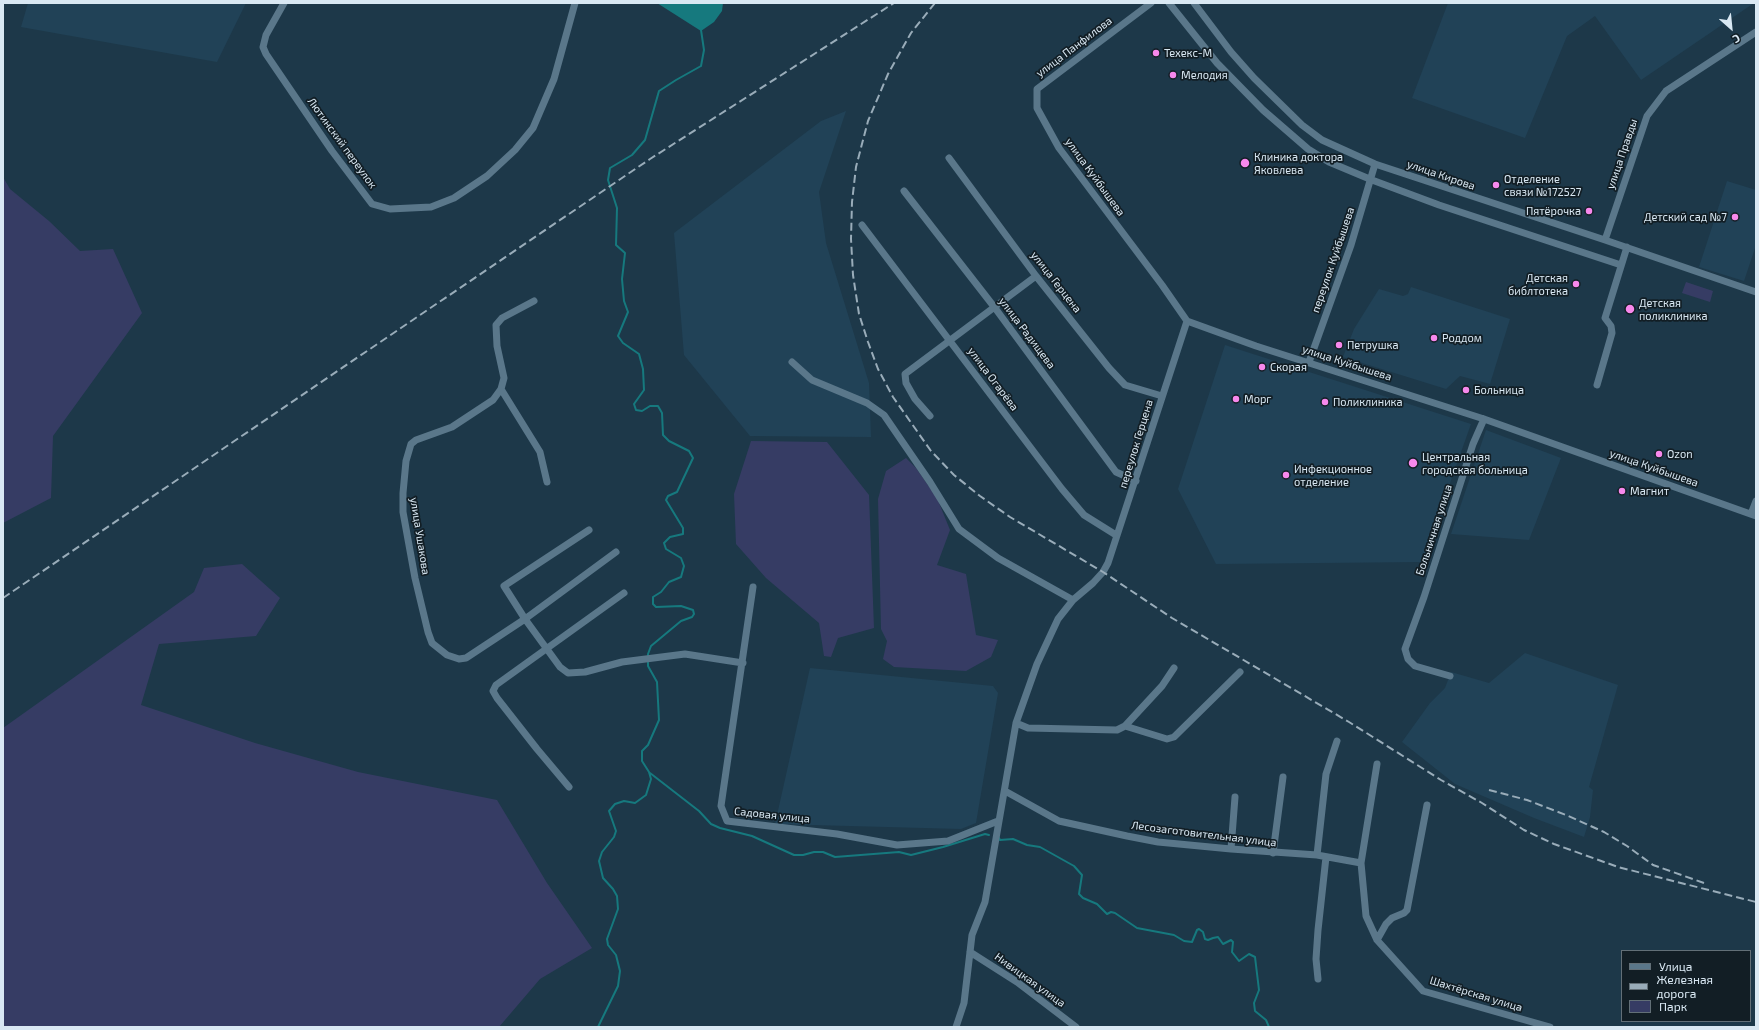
<!DOCTYPE html>
<html>
<head>
<meta charset="utf-8">
<style>
  body { margin:0 }
  #map { position:relative; width:1759px; height:1030px; overflow:hidden; background:#1d3849; font-family:"Exo 2",sans-serif }
  canvas { display:block }
  .frame { position:absolute; inset:0; border:4px solid #d9e8f3; pointer-events:none }
  .legend { position:absolute; left:1621px; top:950px; width:130px; height:72px; box-sizing:border-box; background:#121e25; border:1px solid #626f77; margin:0; padding:5px 7px; list-style:none; font-size:12px; color:#d9e8f3 }
  .legend li { display:flex; align-items:center; gap:8px; height:20px }
  .legend b { width:20px; border:1px solid #626f77 }
  .north { position:absolute; left:1711px; top:8px; width:40px; height:40px; -webkit-text-stroke:3px #121e25; paint-order:stroke; rotate:153deg; font-size:11px; font-weight:700; line-height:16px; text-align:center; color:#d9e8f3 }
  .north::after { content:''; display:block; margin:auto; width:14px; height:18px; background:#d9e8f3; clip-path:polygon(50% 0,100% 100%,50% 72%,0 100%) }
</style>
</head>
<body>
<div id="map">
<canvas width="1759" height="1030"></canvas>
<div class="frame"></div>
<ul class="legend">
<li><b style="height:5px;background:#5a778a"></b>Улица</li>
<li><b style="height:5px;background:#99acb9"></b>Железная дорога</li>
<li><b style="height:11px;background:#363c64"></b>Парк</li>
</ul>
<div class="north">С</div>
</div>
<script>
const ctx = document.querySelector('canvas').getContext('2d');
ctx.lineJoin = 'round';
function paint(path, color) { ctx.fillStyle = color; ctx.fill(path, 'evenodd'); }
const shape = rows => new Path2D(rows.map(r => 'M' + r).join(''));
function stroke(path, color, width, dash) { ctx.strokeStyle = color; ctx.lineWidth = width; ctx.lineCap = dash ? 'butt' : 'round'; ctx.setLineDash(dash || []); ctx.stroke(path); }
function drawText(font, color, halo, rows, align = 'center') {
  ctx.font = font + ' "Exo 2",sans-serif'; ctx.lineWidth = 3.5; ctx.setLineDash([]); ctx.textBaseline = 'middle'; ctx.strokeStyle = halo; ctx.fillStyle = color; for (const [text, x, y, turn = 0] of rows) {
    ctx.save(); ctx.translate(x, y); ctx.rotate((+turn || 0) * Math.PI / 180); ctx.textAlign = isNaN(turn) ? turn : align; if (halo) ctx.strokeText(text, 0, 0); ctx.fillText(text, 0, 0); ctx.restore();
  }
}
paint(shape([
  [28,3,246,3,217,62,21,27],
  [1448,3,1754,3,1641,80,1595,16,1567,36,1525,138,1412,98],
  [846,111,819,192,826,243,869,383,871,437,750,436,684,355,674,233,821,121],
  [1727,181,1756,190,1756,245,1744,281,1699,267],
  [1411,287,1510,319,1490,384,1460,376,1446,389,1343,357,1354,329,1379,289,1403,296,1408,294],
  [1225,345,1471,424,1422,562,1216,564,1178,489],
  [1486,430,1561,458,1529,540,1451,534],
  [1525,653,1618,685,1589,787,1593,790,1590,817,1584,837,1534,818,1455,784,1402,742,1430,703,1445,688,1451,672,1489,683],
  [810,668,993,686,998,693,976,823,961,829,775,824]
]), '#214257');
paint(shape([
  [3,177,10,189,49,221,80,251,113,249,142,313,53,436,51,498,3,523],
  [1686,282,1713,291,1710,302,1682,293],
  [751,441,827,442,869,495,874,628,838,638,831,657,824,656,819,623,766,578,736,544,734,494],
  [906,458,916,468,937,498,950,530,937,565,966,574,976,635,998,640,991,657,966,671,894,667,883,659,887,641,881,629,878,499,886,471],
  [242,564,280,598,256,636,159,644,141,705,255,743,358,772,497,800,547,883,592,948,540,979,499,1027,3,1027,3,728,194,592,204,568]
]), '#363c64');
paint(shape([
  [657,3,723,3,722,11,714,22,701,31]
]), '#16797e');
stroke(shape([
  [650,773,699,811,711,824,720,828,752,836,794,855,803,855,814,852,823,852,835,857,899,852,911,855,943,847,985,834,989,835],
  [999,838,1000,840,1013,839,1027,845,1040,847,1074,866,1082,875,1079,894,1083,898,1097,904,1107,914,1111,912,1115,913,1137,928,1174,935,1184,941,1192,942,1197,930,1199,929,1203,932,1205,939,1208,940,1213,938,1218,937,1223,944,1231,940,1233,942,1232,952,1239,961,1249,954,1255,957,1259,990,1254,1003,1255,1011,1266,1020,1269,1027],
  [598,1027,618,986,620,971,616,955,608,945,607,939,618,909,617,896,613,889,603,878,599,861,602,852,614,837,616,831,609,811,615,804,624,801,635,803,646,795,651,779,649,772,642,761,642,751,648,745,659,720,657,682,648,666,648,654,651,646,681,621,692,617,694,614,693,610,681,606,656,607,653,604,653,597,661,592,669,582,681,577,684,566,681,558,666,549,664,543,670,537,683,534,683,528,666,500,668,496,677,492,693,458,689,451,669,441,663,435,662,413,658,406,650,406,642,411,636,410,634,404,644,390,643,369,639,354,623,343,618,336,628,312,624,301,622,279,625,253,616,245,617,208,608,180,610,168,632,155,645,140,659,91,676,80,701,66,704,50,701,30]
]), '#16797e', 2);
stroke(shape([
  [284,3,266,35,263,47,266,54,332,151,372,204,390,209,431,207,454,198,487,176,515,150,533,128,554,79,575,3],
  [1151,3,1037,89,1037,108,1059,148,1162,285,1187,321,1256,346,1484,419,1756,516],
  [1169,3,1217,63,1263,110,1308,149,1329,162,1372,180,1439,205,1621,265],
  [1194,3,1231,52,1254,78,1302,125,1322,140,1375,164,1605,240,1756,292],
  [949,158,1036,276,1109,368,1125,385,1162,396],
  [904,191,995,308,1116,472,1136,481],
  [862,225,1062,489,1084,515,1116,535],
  [1605,240,1647,116,1666,91,1756,32],
  [534,301,502,318,496,325,497,346,504,378,501,389,493,400,452,427,416,440,411,444,406,461,403,493,403,512,415,578,428,632,432,643,447,655,459,659,466,658,525,619,616,552],
  [792,362,812,380,867,403,884,415,930,482,959,529,998,558,1073,600],
  [1309,362,1351,245,1375,164],
  [1597,385,1612,333,1611,326,1605,318,1627,247],
  [501,389,540,452,547,482],
  [930,416,915,399,906,383,905,374,1036,276],
  [1751,514,1756,501],
  [589,530,504,586,525,619,560,667,568,673,585,672,622,662,685,654,743,663],
  [753,587,723,792,721,806,727,821,837,834,897,845,948,841,998,821],
  [1450,676,1415,666,1408,659,1405,649,1424,597,1473,444,1484,419],
  [1016,723,1028,728,1117,730,1125,726,1162,686,1174,668],
  [1125,726,1167,739,1174,737,1240,672],
  [1377,764,1361,863,1366,916,1377,940,1423,991,1550,1027],
  [569,787,537,749,497,698,493,691,496,685,624,593],
  [1005,791,1059,821,1127,836,1158,842,1231,849,1317,855,1361,863],
  [1231,849,1235,797],
  [1273,853,1283,777],
  [1317,855,1326,774,1337,741],
  [1377,940,1386,924,1392,918,1404,913,1407,910,1427,805],
  [970,952,1017,982,1076,1027],
  [1318,979,1316,959,1318,930,1326,857],
  [956,1027,964,1003,972,935,985,902,1016,723,1037,664,1058,619,1073,600,1093,583,1103,572,1108,563,1187,321]
]), '#5a778a', 7);
stroke(shape([
  [935,3,911,33,888,74,868,121,856,167,852,202,851,239,853,275,859,314,868,342,878,369,893,397,931,451,954,475,980,496,1010,517,1103,572,1172,618,1349,722,1441,780,1482,803,1524,830,1554,844,1618,867,1756,902],
  [3,598,650,159,894,3],
  [1489,790,1527,800,1566,815,1604,832,1627,846,1653,865,1704,883]
]), '#99acb9', 2, [8, 4]);
for (const [x, y, r, color] of [
  [1156,53,4,"#f788ec"],
  [1173,75,4,"#f788ec"],
  [1245,163,5,"#f788ec"],
  [1496,185,4,"#f788ec"],
  [1589,211,4,"#f788ec"],
  [1735,217,4,"#f788ec"],
  [1576,284,4,"#f788ec"],
  [1630,309,5,"#f788ec"],
  [1434,338,4,"#f788ec"],
  [1339,345,4,"#f788ec"],
  [1262,367,4,"#f788ec"],
  [1466,390,4,"#f788ec"],
  [1236,399,4,"#f788ec"],
  [1325,402,4,"#f788ec"],
  [1659,454,4,"#f788ec"],
  [1413,463,5,"#f788ec"],
  [1286,475,4,"#f788ec"],
  [1622,491,4,"#f788ec"]
]) { const dot = new Path2D(); dot.arc(x, y, r, 0, 2 * Math.PI); ctx.fillStyle = color; ctx.fill(dot); stroke(dot, '#121e25', 1.5); }
drawText('11px', '#d9e8f3', '#121e25', [
  ["улица Панфилова",1074,47,-37],
  ["Лютинский переулок",342,143,54],
  ["улица Правды",1622,154,-71],
  ["улица Кирова",1441,175,19],
  ["улица Куйбышева",1095,177,54],
  ["переулок Куйбышева",1333,260,-71],
  ["улица Герцена",1056,282,52],
  ["улица Радищева",1027,333,53],
  ["улица Куйбышева",1347,363,18],
  ["улица Огарёва",993,379,53],
  ["переулок Герцена",1136,444,-73],
  ["улица Куйбышева",1654,468,19],
  ["Больничная улица",1434,530,-72],
  ["улица Ушакова",420,536,81],
  ["Садовая улица",772,815,6],
  ["Лесозаготовительная улица",1204,834,7],
  ["Нивицкая улица",1030,980,36],
  ["Шахтёрская улица",1476,994,17]
]);
drawText('11px', '#d9e8f3', '#121e25', [
  ["Техекс-М",1164,53],
  ["Мелодия",1181,75],
  ["Клиника доктора",1254,157],
  ["Яковлева",1254,170],
  ["Отделение",1504,179],
  ["связи №172527",1504,192],
  ["Пятёрочка",1581,211,"right"],
  ["Детский сад №7",1727,217,"right"],
  ["Детская",1568,278,"right"],
  ["библтотека",1568,291,"right"],
  ["Детская",1639,303],
  ["поликлиника",1639,316],
  ["Роддом",1442,338],
  ["Петрушка",1347,345],
  ["Скорая",1270,367],
  ["Больница",1474,390],
  ["Морг",1244,399],
  ["Поликлиника",1333,402],
  ["Ozon",1667,454],
  ["Центральная",1422,457],
  ["городская больница",1422,470],
  ["Инфекционное",1294,469],
  ["отделение",1294,482],
  ["Магнит",1630,491]
], 'left');
</script>
</body>
</html>
